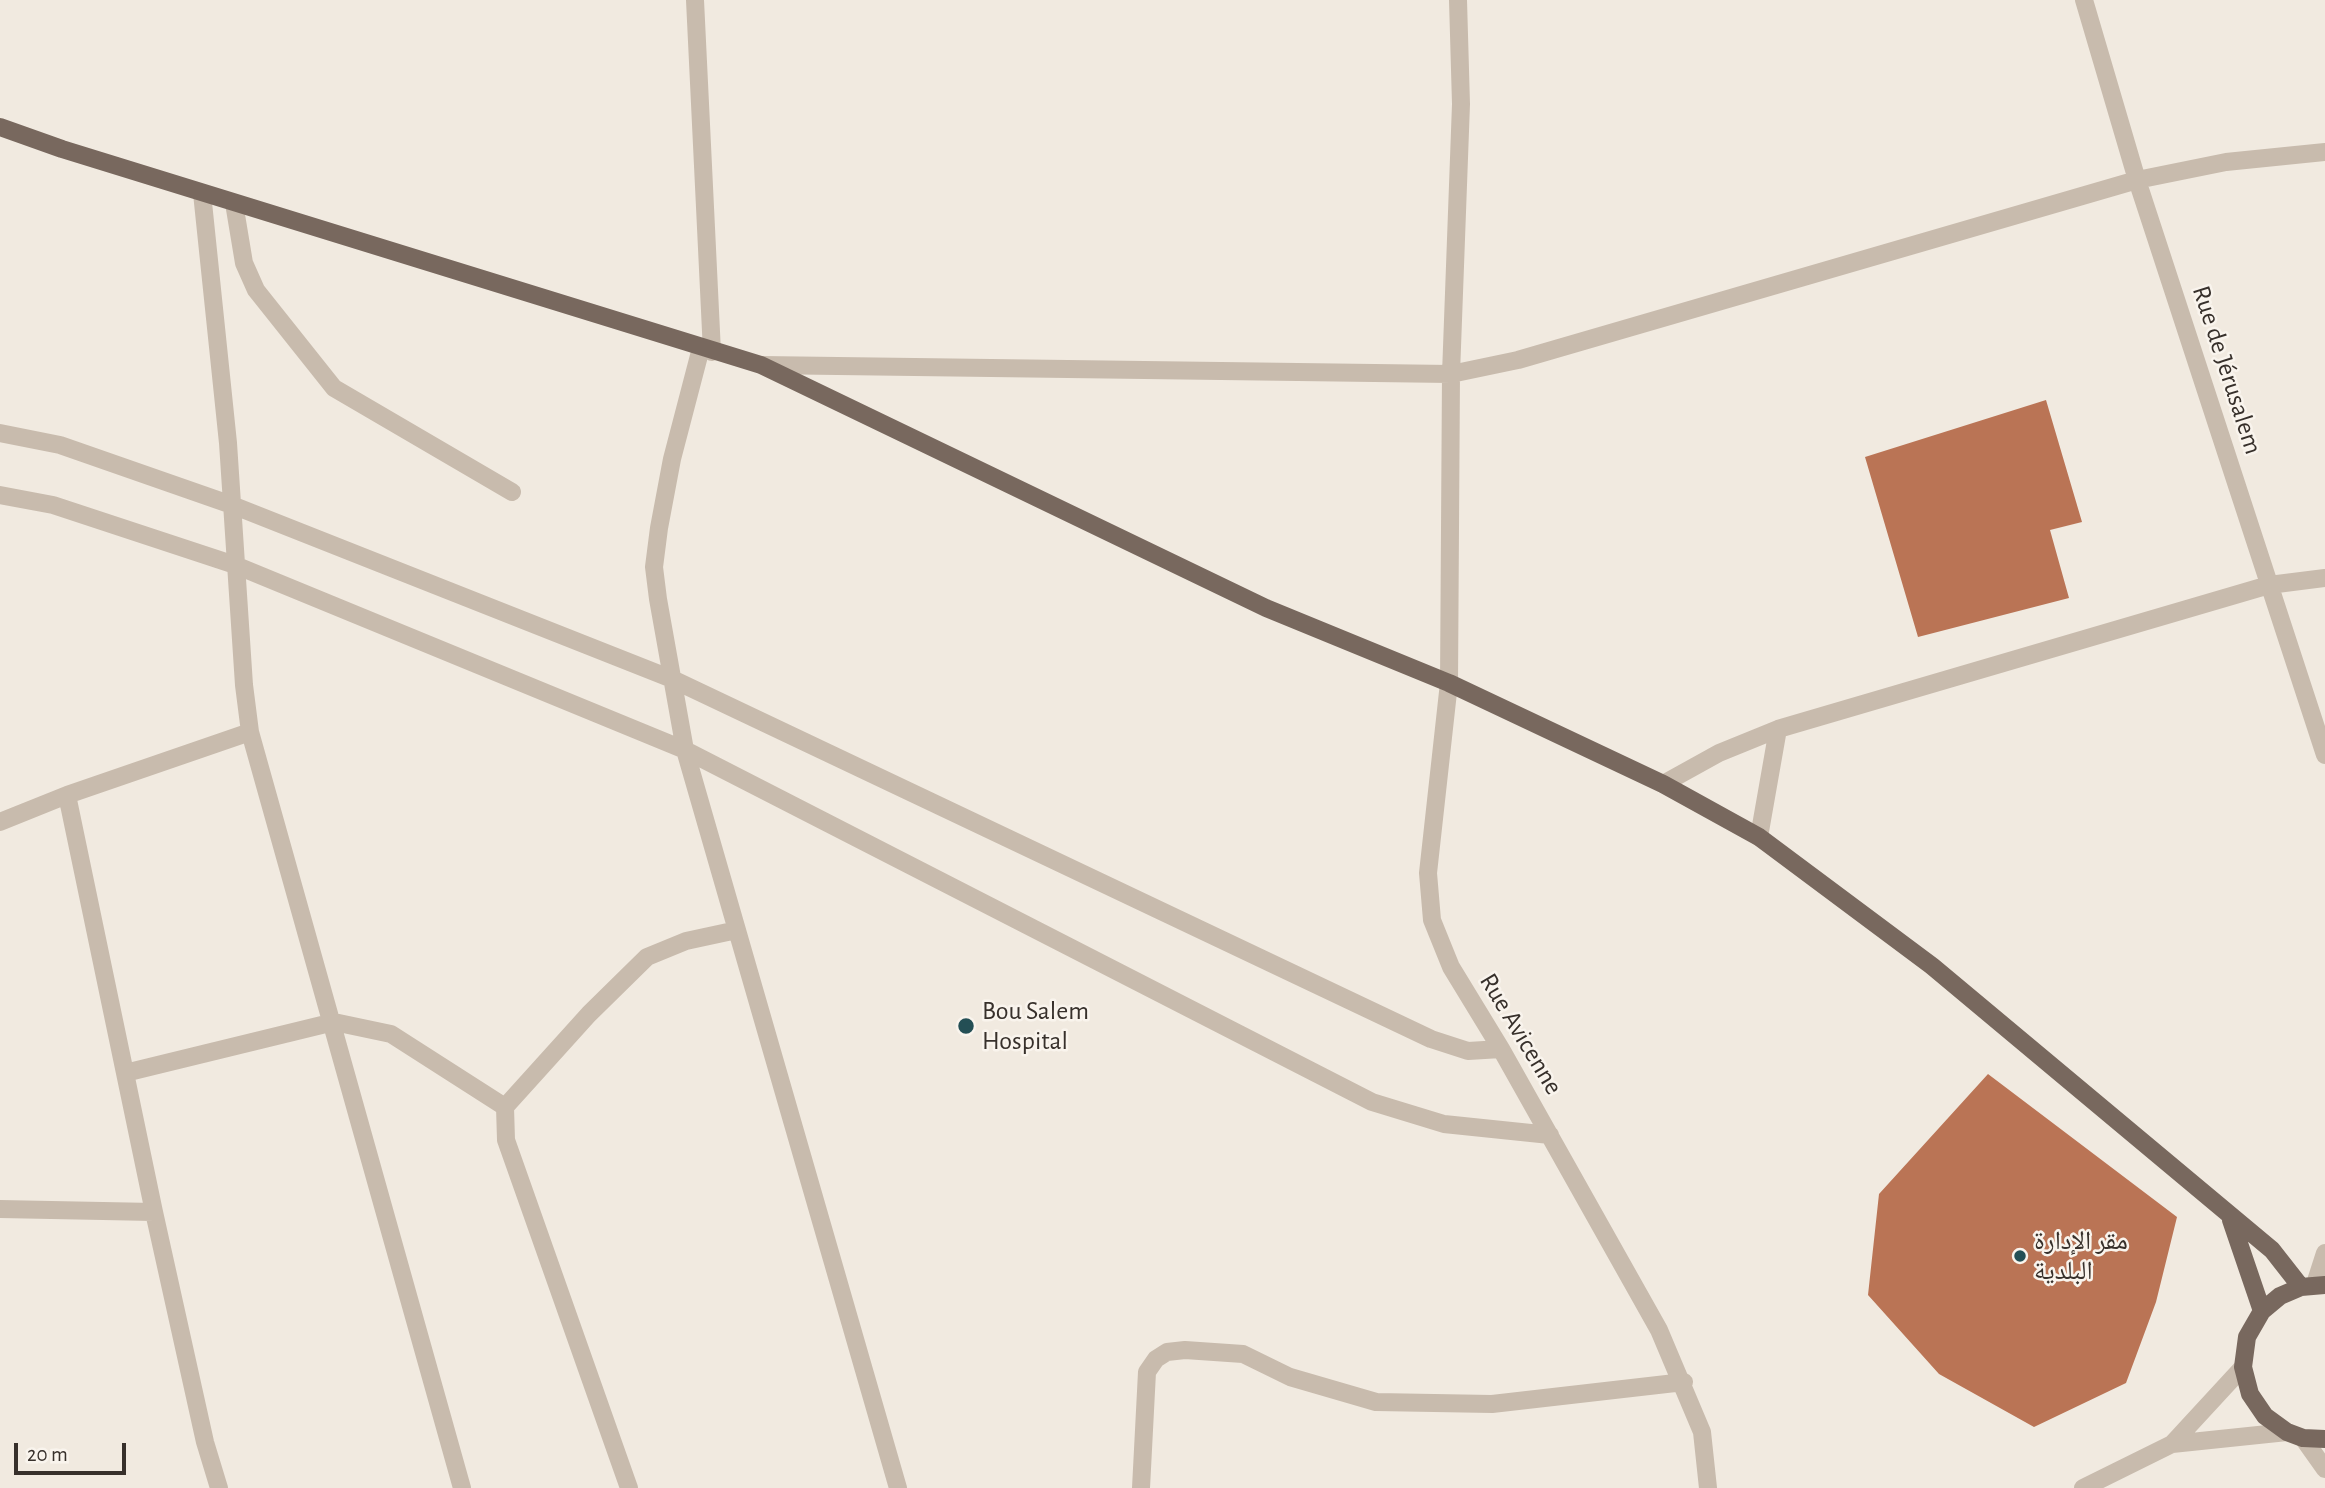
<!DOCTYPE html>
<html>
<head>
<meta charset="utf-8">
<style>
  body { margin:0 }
  #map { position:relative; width:2325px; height:1488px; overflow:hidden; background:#f1eae0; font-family:"Alegreya Sans",sans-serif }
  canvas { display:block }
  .scale { position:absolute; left:14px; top:1443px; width:112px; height:32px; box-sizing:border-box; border:4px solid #37302b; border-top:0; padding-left:9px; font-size:21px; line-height:24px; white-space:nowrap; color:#37302b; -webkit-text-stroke:5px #f9f4ed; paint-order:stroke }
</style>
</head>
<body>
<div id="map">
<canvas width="2325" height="1488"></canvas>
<div class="scale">20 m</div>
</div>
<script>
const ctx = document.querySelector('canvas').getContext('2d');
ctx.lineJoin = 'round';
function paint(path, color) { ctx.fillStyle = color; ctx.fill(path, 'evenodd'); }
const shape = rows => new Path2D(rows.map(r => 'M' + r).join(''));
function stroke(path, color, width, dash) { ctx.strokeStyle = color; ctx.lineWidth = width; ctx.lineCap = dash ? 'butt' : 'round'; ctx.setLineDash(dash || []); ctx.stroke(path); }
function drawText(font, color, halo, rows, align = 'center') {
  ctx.font = font + ' "Alegreya Sans","Noto Naskh Arabic",sans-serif'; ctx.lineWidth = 5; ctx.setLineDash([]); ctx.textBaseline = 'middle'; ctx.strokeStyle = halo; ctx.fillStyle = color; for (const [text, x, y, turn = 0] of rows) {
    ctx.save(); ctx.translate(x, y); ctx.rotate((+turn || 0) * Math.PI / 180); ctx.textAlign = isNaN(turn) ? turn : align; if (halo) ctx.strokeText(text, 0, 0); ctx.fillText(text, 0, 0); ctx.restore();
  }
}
paint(shape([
  [2046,400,2082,522,2050,530,2069,598,1918,637,1865,457],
  [1988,1074,2177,1217,2156,1302,2126,1383,2034,1427,1939,1374,1868,1295,1879,1194]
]), '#ba7455');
stroke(shape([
  [695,0,712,352],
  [1458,0,1461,104,1451,374,1449,683,1428,873,1432,920,1451,967,1501,1049,1659,1330,1702,1432,1708,1488],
  [2084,0,2137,180,2325,755],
  [202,193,228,443,244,685,250,732,462,1488],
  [234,203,244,263,256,290,334,388,512,492],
  [701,348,672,459,659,528,654,567,658,599,685,750,898,1488],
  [761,365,1451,374,1518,360,2137,180,2226,162,2325,152],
  [0,433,60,445,232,505,672,679,1431,1039,1468,1051,1501,1049],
  [0,495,53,505,235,565,685,750,1372,1102,1444,1124,1550,1135],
  [1663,784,1719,753,1778,729,2269,585,2325,578],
  [0,822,67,795],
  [1759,837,1778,729],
  [125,1073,334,1022,391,1034,505,1107],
  [0,1209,154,1212],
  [2315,1284,2325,1253],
  [2303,1438,2325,1469],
  [2172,1444,2243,1367],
  [219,1488,205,1442,154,1212,67,795,250,732],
  [629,1488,506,1140,505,1107,589,1014,647,957,686,941,737,930],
  [1141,1488,1147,1372,1156,1359,1167,1352,1185,1350,1243,1354,1290,1377,1376,1402,1492,1404,1684,1382],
  [2083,1488,2172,1444,2287,1432]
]), '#c8bbad', 18);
stroke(shape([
  [0,127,62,149,761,365,1266,608,1449,683,1663,784,1759,837,1932,966,2272,1250,2301,1287],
  [2231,1220,2262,1311],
  [2325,1285,2301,1287,2280,1296,2262,1311,2247,1337,2243,1367,2250,1394,2265,1416,2287,1432,2303,1438,2325,1439]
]), '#78685e', 18);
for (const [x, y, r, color] of [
  [966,1026,9,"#244f55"],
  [2020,1256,7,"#244f55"]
]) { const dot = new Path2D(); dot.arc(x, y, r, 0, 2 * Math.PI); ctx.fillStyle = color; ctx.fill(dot); stroke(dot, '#f9f4ed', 2.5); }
drawText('26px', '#37302b', '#f9f4ed', [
  ["Rue de Jérusalem",2227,370,72],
  ["Rue Avicenne",1521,1034,59]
]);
drawText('26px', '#37302b', '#f9f4ed', [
  ["Bou Salem",982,1011],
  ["Hospital",982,1041],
  ["مقر الإدارة",2034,1241],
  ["البلدية",2034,1271]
], 'left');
</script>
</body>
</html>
